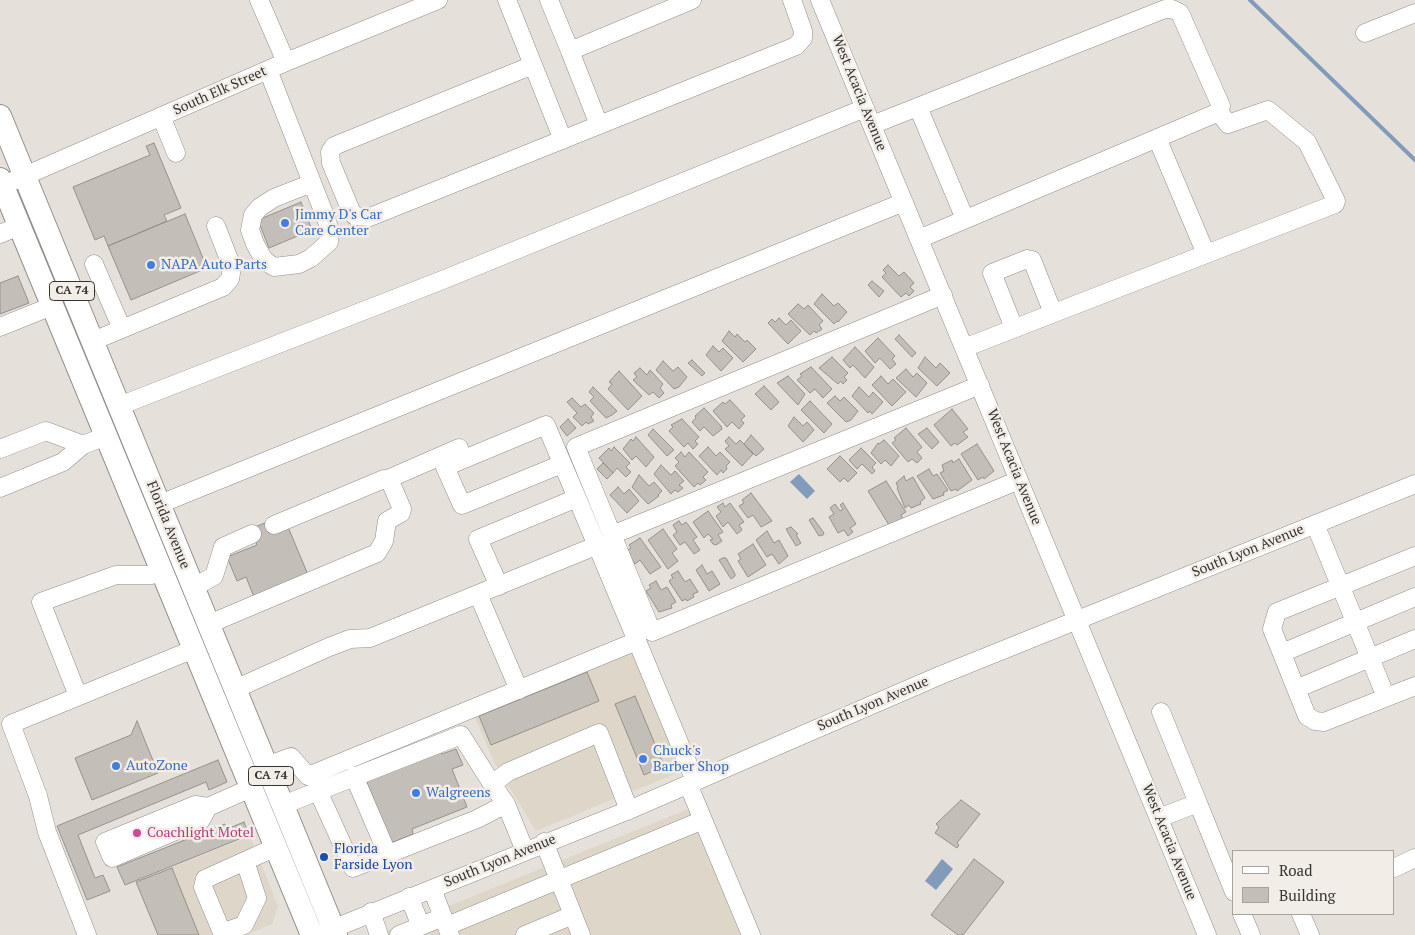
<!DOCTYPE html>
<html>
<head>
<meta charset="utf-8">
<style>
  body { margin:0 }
  #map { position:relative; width:1415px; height:935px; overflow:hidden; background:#e5e0da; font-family:"PT Serif",serif }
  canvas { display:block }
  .legend { position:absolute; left:1232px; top:850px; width:162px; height:65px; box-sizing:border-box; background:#f2eee7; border:1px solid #a6a39e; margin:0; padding:6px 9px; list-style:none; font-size:15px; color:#353330 }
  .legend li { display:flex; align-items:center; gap:10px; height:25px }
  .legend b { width:25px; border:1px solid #a6a39e }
</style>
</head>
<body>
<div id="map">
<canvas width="1415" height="935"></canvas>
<ul class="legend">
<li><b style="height:6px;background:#fff"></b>Road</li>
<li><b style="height:14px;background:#c3bfb8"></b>Building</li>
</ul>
</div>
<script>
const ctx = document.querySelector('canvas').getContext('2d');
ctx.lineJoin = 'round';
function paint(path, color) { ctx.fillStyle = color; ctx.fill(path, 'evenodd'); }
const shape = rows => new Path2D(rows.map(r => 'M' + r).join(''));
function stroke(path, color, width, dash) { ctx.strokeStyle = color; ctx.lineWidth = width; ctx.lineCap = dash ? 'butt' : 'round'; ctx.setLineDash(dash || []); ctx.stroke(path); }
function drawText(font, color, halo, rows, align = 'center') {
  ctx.font = font + ' "PT Serif",serif'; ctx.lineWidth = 5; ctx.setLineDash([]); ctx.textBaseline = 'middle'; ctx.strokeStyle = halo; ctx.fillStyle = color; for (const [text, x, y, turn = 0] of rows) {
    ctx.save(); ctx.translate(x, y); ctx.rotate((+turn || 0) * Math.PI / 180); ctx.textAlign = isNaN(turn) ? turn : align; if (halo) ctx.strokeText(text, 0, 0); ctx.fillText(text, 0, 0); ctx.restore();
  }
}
paint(shape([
  [632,648,682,771,536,831,495,764,474,715],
  [706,802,761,935,377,935],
  [250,836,278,906,272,924,246,935,158,935,136,882]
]), '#ded6c8');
paint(shape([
  [799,474,815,491,807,499,790,482],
  [942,859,953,869,936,890,925,881]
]), '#839bba');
stroke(shape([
  [1250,0,1415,160]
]), '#839bba', 4);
const building = shape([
  [154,143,181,208,164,215,167,221,108,246,104,236,95,240,73,187,150,155,146,146,154,143],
  [301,202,312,230,269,248,258,220,301,202],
  [185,214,207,268,131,300,108,246,185,214],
  [888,265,899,276,904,272,914,283,910,287,914,291,909,296,906,293,901,297,882,277,886,273,883,270,888,265],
  [18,276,29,303,0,314,0,283,18,276],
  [872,281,884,291,879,297,868,285,872,281],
  [822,294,834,306,838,303,847,312,838,322,837,321,834,324,814,304,822,294],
  [798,304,804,309,808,305,823,321,819,325,822,329,816,333,814,331,810,335,788,314,798,304],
  [779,318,786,325,791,320,801,331,788,344,768,323,772,319,775,322,779,318],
  [729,331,735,337,737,334,745,342,747,340,756,349,743,362,722,341,729,331],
  [899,335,916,353,912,357,895,339,899,335],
  [878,338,895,356,892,359,896,364,890,369,880,358,875,363,865,351,878,338],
  [713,346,719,352,723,348,733,358,721,371,706,355,713,346],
  [855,347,874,367,865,378,853,365,850,368,843,360,855,347],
  [832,357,848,373,844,377,847,380,843,384,841,381,838,384,819,368,832,357],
  [925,357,936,368,940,363,950,373,937,386,918,368,925,357],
  [692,360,705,373,702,376,688,363,692,360],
  [663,361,673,371,678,367,687,377,679,387,674,389,656,370,663,361],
  [811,367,832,389,823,398,815,389,810,393,797,380,802,376,800,374,811,367],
  [640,368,647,375,650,370,663,384,660,388,664,393,659,398,653,392,649,395,633,380,637,377,634,373,640,368],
  [906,369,913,377,917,373,927,383,916,397,896,378,906,369],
  [619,371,642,396,628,410,608,389,612,384,609,382,619,371],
  [788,376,805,394,798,405,777,383,788,376],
  [881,376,888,384,893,379,906,392,892,406,872,385,881,376],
  [764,386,779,402,771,410,755,394,764,386],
  [593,387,617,411,612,415,606,418,590,401,594,397,589,392,593,387],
  [859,387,869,397,873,392,883,402,872,414,870,411,868,413,852,396,859,387],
  [835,396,840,401,844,397,858,411,851,420,846,422,827,403,835,396],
  [572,398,581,407,585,404,594,413,591,417,594,421,588,424,586,422,582,426,573,417,577,413,567,402,572,398],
  [730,400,745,416,741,420,744,423,739,429,732,422,727,427,713,411,723,402,725,404,730,400],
  [810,401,832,424,824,433,801,410,810,401],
  [704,408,721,426,722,429,713,436,704,427,700,431,692,422,696,418,695,416,704,408],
  [952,409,968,429,963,432,968,437,957,445,955,443,951,446,934,425,952,409],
  [794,417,803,426,807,422,814,430,803,442,788,426,794,417],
  [568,419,576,428,567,436,560,427,568,419],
  [682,419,699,437,695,441,698,444,693,449,688,443,684,447,669,431,673,427,671,425,682,419],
  [906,428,922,447,917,452,922,458,917,463,912,459,908,462,892,443,896,440,894,438,906,428],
  [927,428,939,442,932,449,918,434,927,428],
  [653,429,674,450,667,456,648,435,653,429],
  [751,435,764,449,756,456,744,444,751,435],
  [636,437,654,457,646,467,636,456,632,460,623,449,631,439,633,441,636,437],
  [729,437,736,444,740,440,753,454,742,466,725,449,729,446,725,441,729,437],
  [884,440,899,456,891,466,885,460,881,464,871,453,878,443,879,444,884,440],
  [977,444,994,471,984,479,983,477,978,480,961,454,977,444],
  [614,447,630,463,626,467,631,472,626,477,617,468,613,473,599,458,609,448,611,451,614,447],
  [708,447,716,456,720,452,730,462,726,466,727,469,723,473,721,470,717,475,699,456,708,447],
  [861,448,876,463,872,467,875,471,872,474,862,464,857,469,849,460,861,448],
  [681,452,685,457,689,452,708,472,703,477,706,480,700,485,698,483,694,487,675,466,679,462,675,458,681,452],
  [840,456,857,473,848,482,844,478,840,482,827,469,840,456],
  [959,459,972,480,957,491,956,489,951,491,940,473,944,471,942,465,952,460,953,463,959,459],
  [603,463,613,473,607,479,597,469,603,463],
  [661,465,671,475,675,471,684,481,679,485,683,488,678,492,675,490,671,494,654,474,661,465],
  [929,469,933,476,937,474,948,490,943,493,944,495,933,499,917,476,929,469],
  [639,475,649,486,654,482,662,491,658,495,659,496,648,504,632,487,639,475],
  [904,476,906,481,913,477,925,498,920,502,921,504,911,508,909,505,905,508,897,488,898,487,896,483,904,476],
  [886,481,906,512,901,515,903,519,889,525,868,491,886,481],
  [618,487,624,494,629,489,639,501,627,513,610,495,618,487],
  [751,493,772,521,761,527,753,515,748,518,739,506,744,503,742,500,751,493],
  [723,503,725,507,730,503,744,522,739,525,742,530,737,534,728,522,723,527,716,516,721,512,717,507,723,503],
  [843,503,856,524,850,528,853,532,848,536,844,530,838,533,829,517,834,514,830,508,835,504,840,511,843,509,840,505,843,503],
  [708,511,723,532,718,535,722,541,716,545,713,544,710,540,713,539,708,534,704,538,693,522,708,511],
  [813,518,824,533,823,535,819,536,809,520,813,518],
  [272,520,288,527,309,577,256,602,246,577,237,581,227,557,257,545,250,529,272,520],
  [679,521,682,525,686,522,697,537,693,540,700,550,694,554,685,542,680,545,673,535,677,532,673,525,679,521],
  [791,527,798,534,796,535,801,543,796,546,786,529,791,527],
  [663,529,677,549,672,553,678,561,668,569,648,540,663,529],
  [767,531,774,543,779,540,788,556,779,564,772,554,767,557,756,540,767,531],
  [640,538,661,567,650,574,640,560,635,564,626,551,631,548,629,545,640,538],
  [753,544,766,565,748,577,738,561,741,559,738,554,753,544],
  [723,558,726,558,735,574,735,576,731,579,719,560,723,558],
  [702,565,707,574,712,571,720,584,709,591,696,570,702,565],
  [678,571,685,582,690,579,698,592,693,594,694,597,687,601,686,599,682,601,669,581,673,578,671,575,678,571],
  [656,581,661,590,667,587,676,602,671,605,672,608,659,612,646,591,651,588,649,585,656,581],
  [587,672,599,701,491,745,479,716,587,672],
  [635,696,664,766,644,775,615,704,635,696],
  [137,721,158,773,92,800,75,758,131,735,137,721],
  [440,748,442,754,456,749,463,765,452,769,467,807,412,829,413,834,388,844,381,817,365,778,440,748],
  [218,760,227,782,209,790,206,782,78,835,95,878,103,875,110,891,87,900,57,826,218,760],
  [961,800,980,814,957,843,959,845,957,848,935,833,939,827,936,824,961,800],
  [244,822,249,835,125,885,117,867,225,824,227,829,244,822],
  [974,859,1004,882,963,935,958,935,931,915,974,859],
  [172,868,199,935,158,935,136,882,172,868]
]);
paint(building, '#c3bfb8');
stroke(building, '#95918b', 1);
const minor = shape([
  [259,0,286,62],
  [507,0,533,65,334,146,330,152,331,163,351,211,355,216,370,217,796,46,803,38,803,31,792,0],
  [549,0,570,51,692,0],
  [820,0,1207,935],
  [1365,33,1415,13],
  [570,51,599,125],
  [533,65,563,140],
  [268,70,327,221,330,231,329,242,311,258,299,264,274,267,264,260,255,244,250,230,253,215,260,207,274,198,312,183],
  [918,107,965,219],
  [161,116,176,153],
  [872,125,1165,9,1172,9,1180,13,1221,106,1219,112,919,239],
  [1157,138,1206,254],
  [13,181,286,62,438,0],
  [0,234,19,226],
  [94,264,122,329],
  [943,295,576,447,652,632,1019,480],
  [0,327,52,306],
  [1014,328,992,273,1027,259,1032,260,1053,313],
  [93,341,223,287,230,279,232,267,216,226],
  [964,348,1335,204,1336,201,1307,142,1268,110,1228,124,1219,112],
  [119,406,440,281,865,108],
  [0,449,46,431,83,445],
  [562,464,462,505,445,467,546,425,577,498],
  [388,479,459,448],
  [0,488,63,462,83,445,106,436],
  [160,504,904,202],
  [1315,524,1386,697],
  [612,535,980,385],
  [1415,556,1277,612,1272,629,1307,716,1315,721,1324,722,1415,686],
  [499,586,478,539,577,498,637,641],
  [194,587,214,576,223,547,252,534],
  [478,594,519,690],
  [209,624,377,553,384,541,387,521,401,513,402,509,390,481,384,479,274,525],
  [1282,653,1415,597],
  [235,689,329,647,350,639,370,638,598,545],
  [1296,689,1415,639],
  [78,696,41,602,116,575,151,575,162,571],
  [1161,712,1198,803],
  [267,766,291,757,308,776,637,641,695,781],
  [354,776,388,855],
  [688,784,751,935],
  [318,791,353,868,477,819,506,804],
  [283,805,461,735,492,784],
  [208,807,201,820,112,858,105,842,195,805,208,807,251,788],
  [1159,818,1198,803,1234,892],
  [544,842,581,935],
  [525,851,506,804,492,784,508,772,599,733,629,810],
  [1394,868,1415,858],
  [432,889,450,935],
  [409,897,421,926],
  [371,912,379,935],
  [1242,914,1251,935],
  [1301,914,1310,935],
  [447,926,703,820],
  [222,933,244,925,257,898,245,861],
  [322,933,629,810,941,675,1415,484],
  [87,935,47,832,38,796,11,724,194,649],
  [223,935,203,887,205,879,276,847],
  [399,935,443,917],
  [525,935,573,915]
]);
const major = shape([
  [0,116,336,935],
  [0,179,312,935]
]);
stroke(minor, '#948f89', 19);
stroke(major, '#948f89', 24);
stroke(minor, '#fff', 18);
stroke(major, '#fff', 22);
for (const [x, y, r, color] of [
  [285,223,5,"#3f7fe0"],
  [151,265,5,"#3f7fe0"],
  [643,759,5,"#3f7fe0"],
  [116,766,5,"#3f7fe0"],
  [416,793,5,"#3f7fe0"],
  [137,833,5,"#d1479c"],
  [324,857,5,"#1a4fb4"]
]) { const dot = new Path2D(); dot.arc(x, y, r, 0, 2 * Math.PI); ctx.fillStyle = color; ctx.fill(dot); stroke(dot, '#f2eee7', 2); }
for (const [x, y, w] of [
  [72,291,45],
  [271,776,45]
]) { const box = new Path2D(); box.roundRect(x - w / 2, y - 9.5, w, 19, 4); ctx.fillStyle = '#f2eee7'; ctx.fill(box); stroke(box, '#353330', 1); }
drawText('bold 12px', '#353330', null, [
  ["CA 74",72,291],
  ["CA 74",271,776]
]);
drawText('14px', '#353330', '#f2eee7', [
  ["South Elk Street",220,91,-24],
  ["West Acacia Avenue",859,93,68],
  ["West Acacia Avenue",1014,467,68],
  ["Florida Avenue",168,525,68],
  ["South Lyon Avenue",1248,551,-22],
  ["South Lyon Avenue",873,704,-23],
  ["West Acacia Avenue",1169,842,68],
  ["South Lyon Avenue",500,861,-22]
]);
drawText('14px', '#366cbe', '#f2eee7', [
  ["Jimmy D's Car",295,215],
  ["Care Center",295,231],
  ["NAPA Auto Parts",161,265],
  ["Chuck's",653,751],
  ["Barber Shop",653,767],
  ["AutoZone",126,766],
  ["Walgreens",426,793]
], 'left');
drawText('14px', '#b23c85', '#f2eee7', [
  ["Coachlight Motel",147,833]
], 'left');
drawText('14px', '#164399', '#f2eee7', [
  ["Florida",334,849],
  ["Farside Lyon",334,865]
], 'left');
</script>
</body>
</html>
